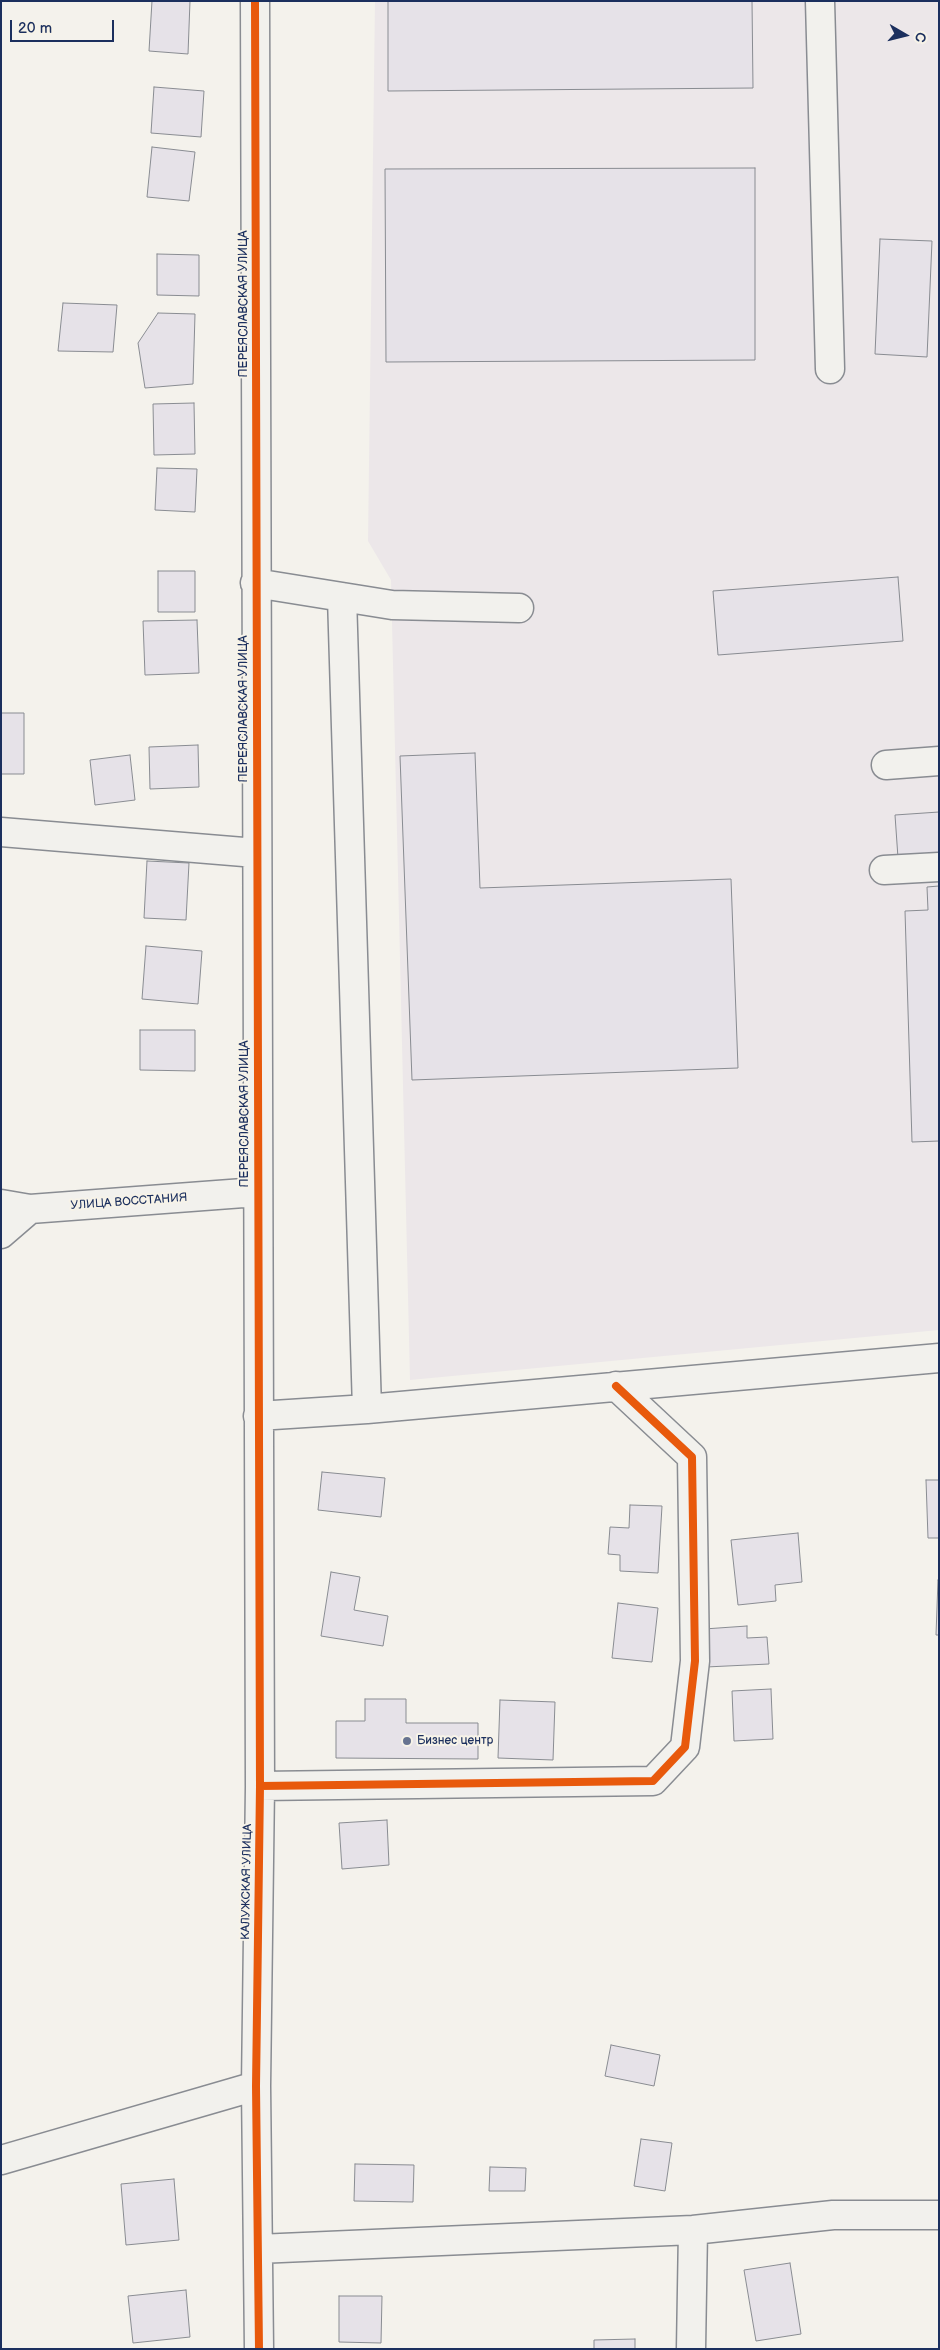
<!DOCTYPE html>
<html>
<head>
<meta charset="utf-8">
<style>
  body { margin:0 }
  #map { position:relative; width:940px; height:2350px; overflow:hidden; background:#f4f2ec; font-family:"Balsamiq Sans",sans-serif }
  canvas { display:block }
  .frame { position:absolute; inset:0; border:2px solid #1b2f5e; pointer-events:none }
  .north { position:absolute; left:880px; top:10px; width:50px; height:50px; -webkit-text-stroke:4px #f7f3e8; paint-order:stroke; rotate:98deg; font-size:14px; font-weight:700; line-height:20px; text-align:center; color:#1b2f5e }
  .north::after { content:''; display:block; margin:auto; width:18px; height:22px; background:#1b2f5e; clip-path:polygon(50% 0,100% 100%,50% 72%,0 100%) }
  .scale { position:absolute; left:10px; top:20px; width:104px; height:22px; box-sizing:border-box; border:2px solid #1b2f5e; border-top:0; padding-left:6px; font-size:15px; line-height:18px; white-space:nowrap; color:#1b2f5e; -webkit-text-stroke:4px #f7f3e8; paint-order:stroke }
</style>
</head>
<body>
<div id="map">
<canvas width="940" height="2350"></canvas>
<div class="frame"></div>
<div class="north">С</div>
<div class="scale">20 m</div>
</div>
<script>
const ctx = document.querySelector('canvas').getContext('2d');
ctx.lineJoin = 'round';
function paint(path, color) { ctx.fillStyle = color; ctx.fill(path, 'evenodd'); }
const shape = rows => new Path2D(rows.map(r => 'M' + r).join(''));
function stroke(path, color, width, dash) { ctx.strokeStyle = color; ctx.lineWidth = width; ctx.lineCap = dash ? 'butt' : 'round'; ctx.setLineDash(dash || []); ctx.stroke(path); }
function drawText(font, color, halo, rows, align = 'center') {
  ctx.font = font + ' "Balsamiq Sans",sans-serif'; ctx.lineWidth = 4; ctx.setLineDash([]); ctx.textBaseline = 'middle'; ctx.strokeStyle = halo; ctx.fillStyle = color; for (const [text, x, y, turn = 0] of rows) {
    ctx.save(); ctx.translate(x, y); ctx.rotate((+turn || 0) * Math.PI / 180); ctx.textAlign = isNaN(turn) ? turn : align; if (halo) ctx.strokeText(text, 0, 0); ctx.fillText(text, 0, 0); ctx.restore();
  }
}
paint(shape([
  [375,1,939,1,939,1330,410,1380,391,580,368,541]
]), '#ece7e9');
const building = shape([
  [152,1,190,1,188,54,149,51,152,1],
  [388,1,752,1,753,88,388,91,388,1],
  [154,87,204,91,201,137,151,133,154,87],
  [152,147,195,152,189,201,147,197,152,147],
  [755,168,755,360,386,362,385,169,755,168],
  [880,239,932,241,927,357,875,354,880,239],
  [157,254,199,255,199,296,157,295,157,254],
  [63,303,117,305,113,352,58,351,63,303],
  [158,313,195,314,193,384,145,388,138,343,158,313],
  [194,403,195,454,154,455,153,404,194,403],
  [157,468,197,469,195,512,155,510,157,468],
  [158,571,195,571,195,612,158,612,158,571],
  [898,577,903,641,718,655,713,591,898,577],
  [197,620,199,673,145,675,143,621,197,620],
  [1,713,24,713,24,774,1,774,1,713],
  [198,745,199,787,150,789,149,747,198,745],
  [475,753,480,888,731,879,738,1068,412,1080,400,756,475,753],
  [130,755,135,800,95,805,90,760,130,755],
  [939,812,939,855,898,858,895,815,939,812],
  [147,861,189,863,186,920,144,918,147,861],
  [939,886,939,1141,912,1142,905,911,928,910,927,887,939,886],
  [146,946,202,951,198,1004,142,999,146,946],
  [140,1030,195,1030,195,1071,140,1070,140,1030],
  [322,1472,385,1478,381,1517,318,1510,322,1472],
  [926,1480,939,1480,939,1538,928,1538,926,1480],
  [630,1505,662,1506,658,1573,620,1571,620,1555,608,1554,610,1527,629,1528,630,1505],
  [798,1533,802,1582,775,1585,776,1601,738,1605,731,1540,798,1533],
  [331,1572,360,1577,354,1610,388,1616,383,1646,321,1636,331,1572],
  [938,1580,939,1580,939,1635,936,1635,938,1580],
  [618,1603,658,1608,652,1662,612,1658,618,1603],
  [747,1626,747,1638,767,1637,769,1664,706,1667,704,1629,747,1626],
  [771,1689,773,1739,734,1741,732,1691,771,1689],
  [365,1699,406,1699,406,1723,478,1723,478,1759,336,1758,336,1721,365,1721,365,1699],
  [500,1700,555,1702,553,1760,498,1758,500,1700],
  [387,1820,389,1865,342,1869,339,1823,387,1820],
  [611,2045,660,2055,654,2086,605,2076,611,2045],
  [641,2139,672,2143,665,2191,634,2186,641,2139],
  [355,2164,414,2165,413,2202,354,2201,355,2164],
  [490,2167,526,2168,525,2191,489,2191,490,2167],
  [174,2179,179,2240,126,2245,121,2184,174,2179],
  [790,2263,801,2334,756,2341,744,2270,790,2263],
  [186,2290,190,2337,133,2343,128,2296,186,2290],
  [339,2296,382,2296,381,2343,339,2342,339,2296],
  [635,2339,635,2349,594,2349,594,2340,635,2339]
]);
paint(building, '#e6e2e8');
stroke(building, '#898c92', 1);
const minor = shape([
  [255,1,260,1786,256,2086,259,2349],
  [820,1,830,369],
  [255,583,392,605,519,608],
  [342,597,367,1409],
  [886,765,939,761],
  [1,832,256,853],
  [884,870,939,867],
  [1,1204,30,1209,257,1192],
  [1,1234,30,1209],
  [258,1416,367,1409,939,1358],
  [260,1786,653,1781,685,1747,695,1661,692,1457,616,1386],
  [1,2160,256,2086],
  [258,2249,693,2230,833,2215,939,2215],
  [691,2349,693,2230]
]);
stroke(minor, '#898c92', 31);
stroke(minor, '#f2f1ed', 28);
stroke(shape([
  [255,1,260,1786,256,2086,259,2349],
  [260,1786,653,1781,685,1747,695,1661,692,1457,616,1386]
]), '#e8590c', 8);
for (const [x, y, r, color] of [
  [407,1741,5,"#677390"]
]) { const dot = new Path2D(); dot.arc(x, y, r, 0, 2 * Math.PI); ctx.fillStyle = color; ctx.fill(dot); stroke(dot, '#f7f3e8', 2); }
drawText('12px', '#1b2f5e', '#f7f3e8', [
  ["ПЕРЕЯСЛАВСКАЯ УЛИЦА",244,304,-90],
  ["ПЕРЕЯСЛАВСКАЯ УЛИЦА",244,709,-90],
  ["ПЕРЕЯСЛАВСКАЯ УЛИЦА",245,1114,-90],
  ["УЛИЦА ВОССТАНИЯ",129,1202,-4],
  ["КАЛУЖСКАЯ УЛИЦА",247,1882,-89]
]);
drawText('12px', '#1b2f5e', '#f7f3e8', [
  ["Бизнес центр",417,1741]
], 'left');
</script>
</body>
</html>
